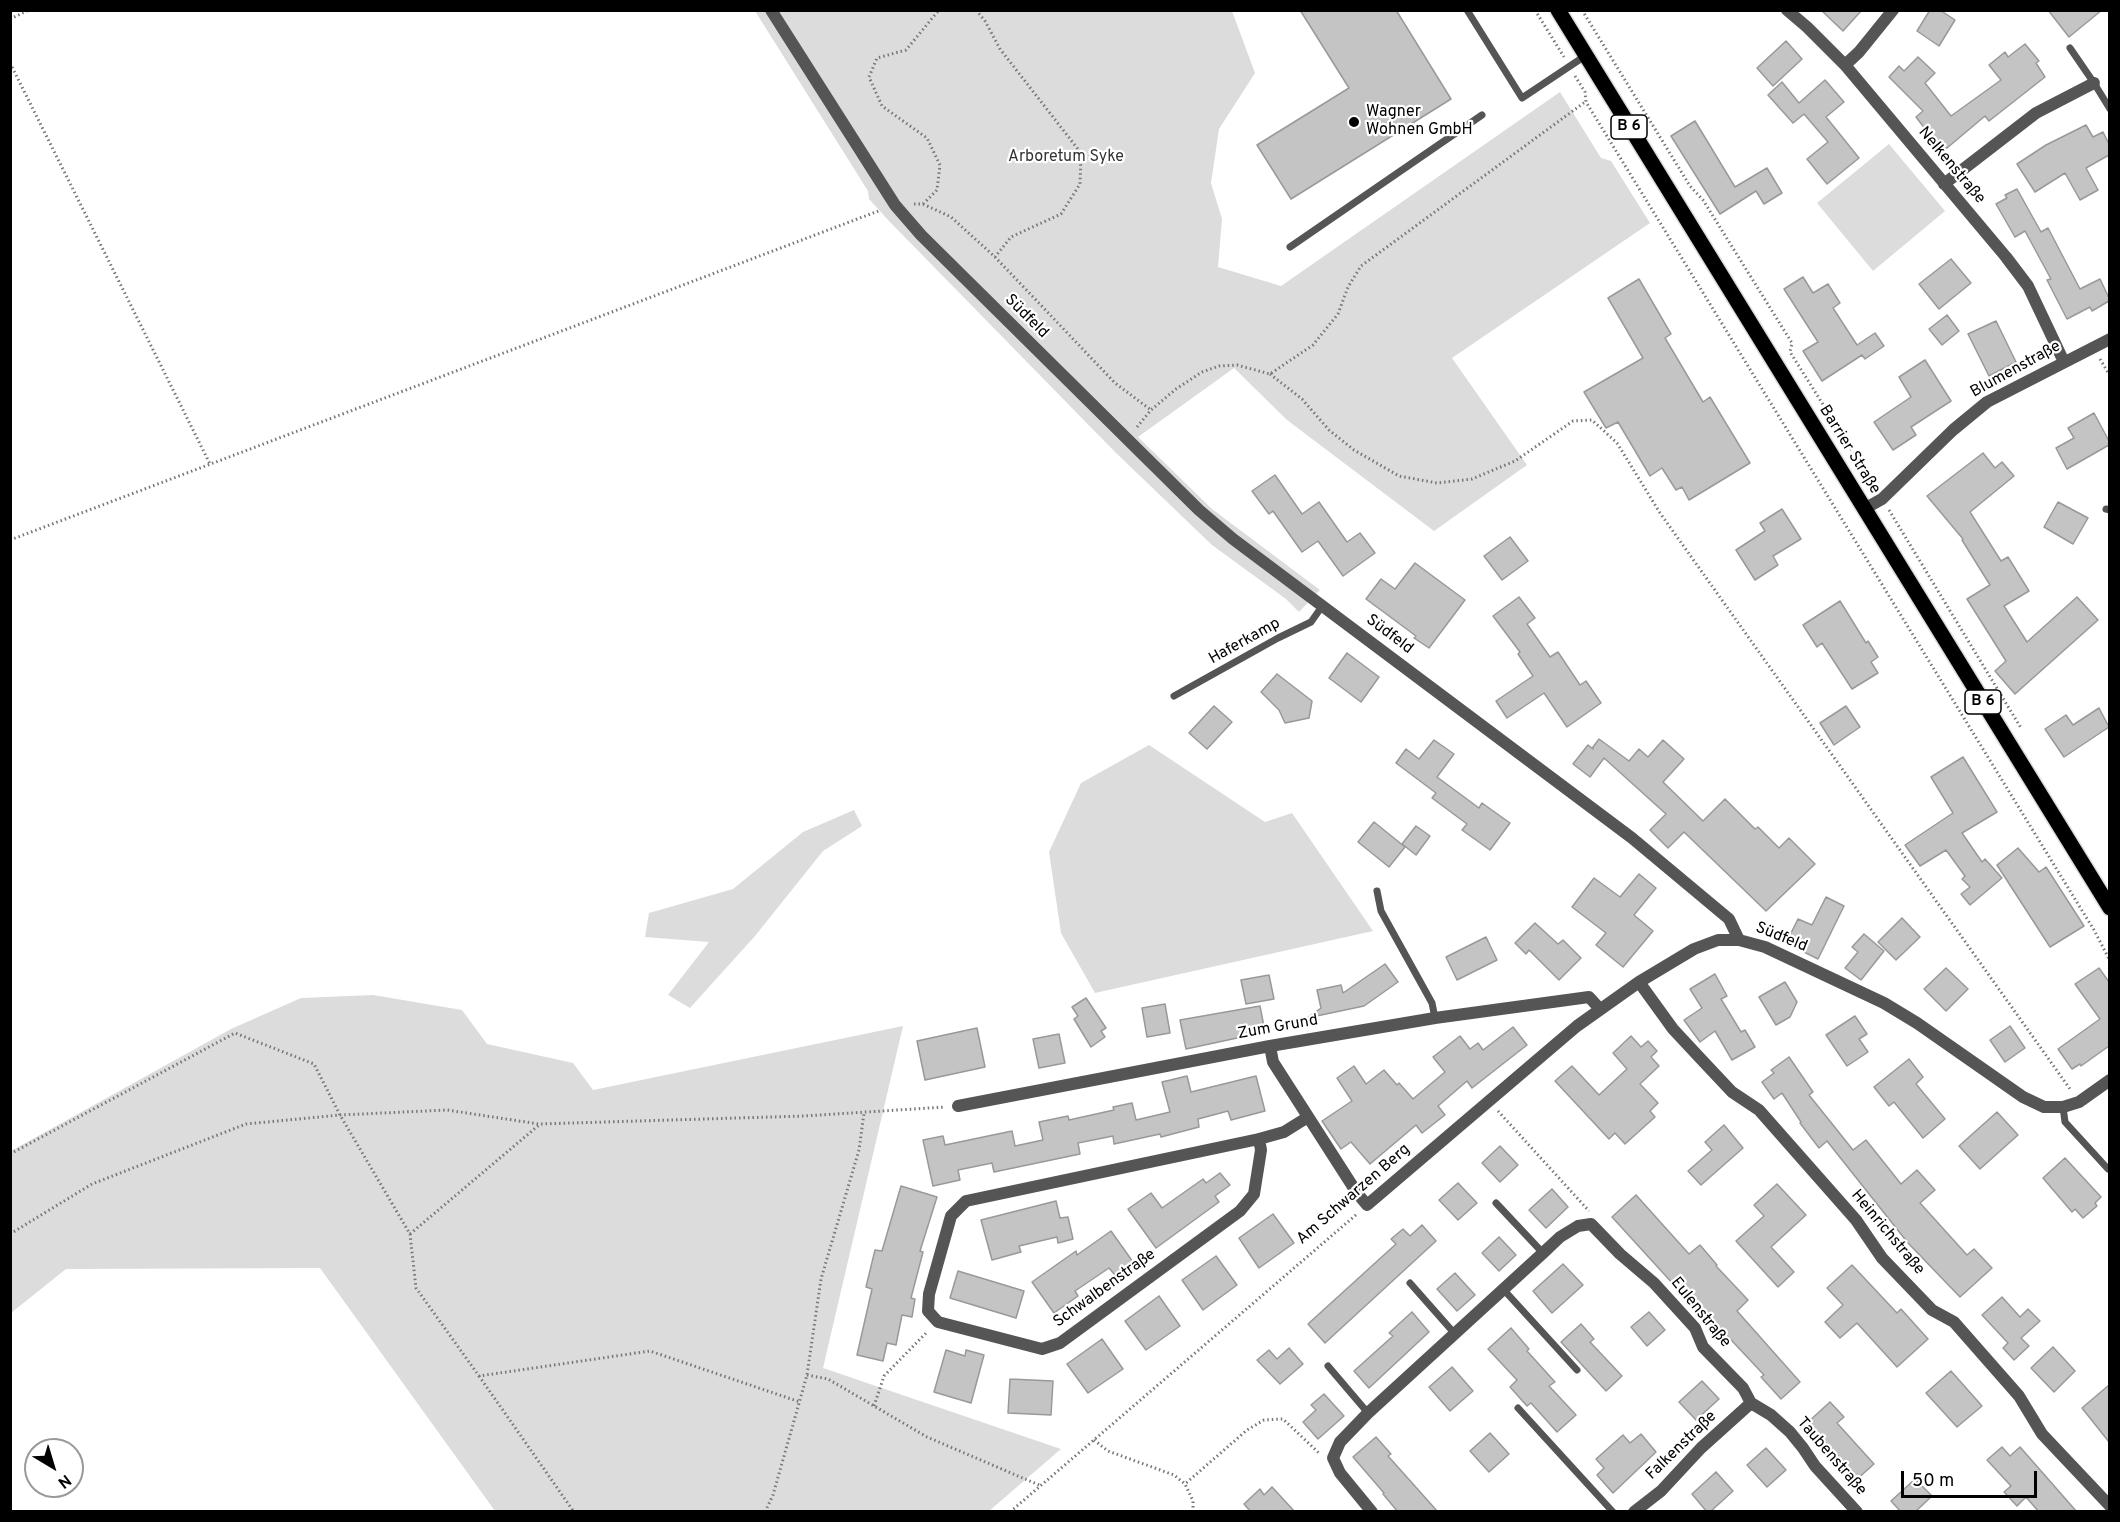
<!DOCTYPE html>
<html>
<head>
<meta charset="utf-8">
<style>
  body { margin:0 }
  #map { position:relative; width:2120px; height:1522px; overflow:hidden; background:#fff; font-family:Overpass,sans-serif }
  canvas { display:block }
  .frame { position:absolute; inset:0; border:12px solid #000; pointer-events:none }
  .north { position:absolute; left:24px; top:1438px; width:60px; height:60px; box-sizing:border-box; background:#fff; border:2px solid #999; border-radius:50%; rotate:142deg; font-size:16px; font-weight:700; line-height:24px; text-align:center; color:#000 }
  .north::after { content:''; display:block; margin:auto; width:21px; height:27px; background:#000; clip-path:polygon(50% 0,100% 100%,50% 72%,0 100%) }
  .scale { position:absolute; left:1901px; top:1471px; width:136px; height:27px; box-sizing:border-box; border:3px solid #000; border-top:0; padding-left:8px; font-size:18px; line-height:21px; white-space:nowrap; color:#000; -webkit-text-stroke:4px #fff; paint-order:stroke }
</style>
</head>
<body>
<div id="map">
<canvas width="2120" height="1522"></canvas>
<div class="frame"></div>
<div class="north">N</div>
<div class="scale">50 m</div>
</div>
<script>
const ctx = document.querySelector('canvas').getContext('2d');
ctx.lineJoin = 'round';
function paint(path, color) { ctx.fillStyle = color; ctx.fill(path, 'evenodd'); }
const shape = rows => new Path2D(rows.map(r => 'M' + r).join(''));
function stroke(path, color, width, dash) { ctx.strokeStyle = color; ctx.lineWidth = width; ctx.lineCap = dash ? 'butt' : 'round'; ctx.setLineDash(dash || []); ctx.stroke(path); }
function drawText(font, color, halo, rows, align = 'center') {
  ctx.font = font + ' Overpass,sans-serif'; ctx.lineWidth = 4.5; ctx.setLineDash([]); ctx.textBaseline = 'middle'; ctx.strokeStyle = halo; ctx.fillStyle = color; for (const [text, x, y, turn = 0] of rows) {
    ctx.save(); ctx.translate(x, y); ctx.rotate((+turn || 0) * Math.PI / 180); ctx.textAlign = isNaN(turn) ? turn : align; if (halo) ctx.strokeText(text, 0, 0); ctx.fillText(text, 0, 0); ctx.restore();
  }
}
paint(shape([
  [755,11,1232,11,1255,73,1219,129,1211,183,1222,219,1218,267,1281,286,1560,92,1601,158,1611,161,1650,223,1452,358,1527,465,1434,531,1287,420,1234,368,1138,437,1212,509,1320,590,1299,612,1286,599,1212,545,1115,452,889,221,869,199,868,191],
  [1889,144,1945,211,1873,271,1817,203],
  [1149,745,1265,822,1292,813,1373,931,1095,993,1061,933,1049,852,1081,783],
  [854,810,862,826,823,851,755,936,690,1008,668,995,709,942,645,937,649,913,733,889,803,832],
  [373,995,462,1010,487,1044,573,1063,593,1090,903,1026,823,1368,1061,1449,989,1511,495,1511,320,1268,66,1269,11,1313,11,1151,231,1029,301,998]
]), '#dcdcdc');
const building = shape([
  [1300,10,1396,10,1451,99,1291,199,1257,145,1349,88,1300,10],
  [1821,10,1862,10,1843,31,1821,10],
  [1930,10,1940,10,1955,20,1939,46,1917,31,1930,10],
  [2048,10,2102,10,2069,37,2048,10],
  [1786,41,1802,59,1773,86,1757,68,1786,41],
  [2025,44,2039,61,2036,63,2045,77,1989,121,1985,116,1947,148,1939,147,1916,117,1923,111,1889,77,1899,66,1904,71,1918,57,1935,73,1925,83,1951,116,2001,80,1989,65,2005,52,2008,57,2025,44],
  [1825,80,1844,102,1826,117,1859,158,1827,184,1807,159,1828,142,1804,114,1793,123,1768,95,1782,82,1799,103,1825,80],
  [1695,121,1735,187,1767,168,1782,193,1764,204,1756,191,1720,214,1671,136,1695,121],
  [2086,125,2093,137,2103,132,2109,144,2109,155,2086,168,2098,190,2080,200,2065,173,2035,192,2017,164,2046,145,2086,125],
  [2017,189,2041,232,2048,228,2080,289,2100,279,2109,298,2109,301,2092,311,2090,307,2067,319,2047,280,2051,279,2025,231,2015,237,1996,204,2007,198,2005,195,2017,189],
  [1951,259,1971,283,1939,309,1919,284,1951,259],
  [1803,277,1813,293,1828,284,1840,303,1833,308,1857,345,1875,333,1884,346,1865,359,1862,355,1822,381,1803,351,1818,342,1784,289,1803,277],
  [1639,279,1671,334,1665,338,1703,402,1710,397,1750,463,1689,500,1682,487,1676,490,1662,468,1650,476,1618,422,1606,428,1584,392,1643,358,1608,298,1639,279],
  [1947,315,1959,331,1942,345,1929,329,1947,315],
  [1996,321,2016,362,1989,376,1968,334,1996,321],
  [1925,360,1951,401,1911,427,1916,435,1893,450,1874,422,1911,397,1899,377,1925,360],
  [2094,413,2109,441,2109,445,2067,469,2056,448,2074,438,2068,428,2094,413],
  [1983,453,1995,468,2002,462,2014,476,1970,512,2001,561,2008,557,2029,591,2004,606,2027,642,2077,597,2098,620,2015,694,1995,671,2006,661,1967,599,1990,585,1962,540,1963,539,1927,496,1983,453],
  [1275,475,1302,514,1319,502,1347,542,1360,533,1375,553,1343,576,1318,541,1302,552,1273,511,1269,514,1252,491,1275,475],
  [2058,502,2088,518,2073,544,2044,527,2058,502],
  [1782,509,1801,539,1773,556,1778,565,1755,580,1736,550,1765,531,1760,523,1782,509],
  [1510,537,1528,561,1502,580,1484,556,1510,537],
  [1415,563,1465,600,1429,648,1414,638,1416,636,1366,599,1381,579,1395,589,1415,563],
  [1519,597,1535,618,1527,624,1550,657,1558,652,1580,685,1586,681,1601,703,1567,727,1544,693,1507,718,1496,701,1533,676,1518,654,1520,652,1493,616,1519,597],
  [1840,601,1866,643,1868,641,1878,657,1871,662,1878,673,1852,689,1822,643,1817,647,1803,625,1840,601],
  [1347,653,1379,677,1361,702,1329,678,1347,653],
  [1277,674,1312,701,1309,718,1285,723,1279,710,1261,692,1277,674],
  [1214,706,1232,722,1207,749,1189,733,1214,706],
  [1846,706,1860,727,1834,745,1820,723,1846,706],
  [2099,708,2109,727,2064,757,2045,729,2066,715,2073,725,2099,708],
  [1599,739,1629,761,1639,749,1648,757,1663,740,1684,759,1663,782,1703,821,1725,799,1755,829,1758,827,1779,848,1789,838,1815,864,1766,911,1684,832,1668,848,1650,830,1666,814,1604,758,1590,777,1573,764,1588,745,1593,749,1593,747,1599,739],
  [1434,740,1454,754,1437,777,1479,808,1482,803,1510,823,1490,850,1462,830,1467,824,1432,798,1436,793,1396,763,1406,749,1419,759,1434,740],
  [1963,757,1997,812,1962,833,1982,862,1985,859,2002,878,1970,905,1961,894,1970,887,1962,879,1965,876,1946,850,1920,866,1905,845,1953,813,1931,777,1963,757],
  [1374,822,1405,847,1389,867,1358,842,1374,822],
  [1416,826,1430,836,1416,855,1402,844,1416,826],
  [2018,848,2039,872,2046,867,2084,926,2050,947,1997,865,2018,848],
  [1639,874,1656,888,1634,915,1653,931,1623,967,1596,945,1606,933,1572,907,1594,878,1620,897,1639,874],
  [1826,897,1844,906,1818,959,1786,943,1798,919,1812,925,1826,897],
  [1902,918,1920,937,1896,960,1878,942,1902,918],
  [1535,923,1558,944,1563,940,1581,958,1559,980,1529,950,1526,954,1515,943,1535,923],
  [1864,934,1884,951,1861,980,1845,968,1858,952,1852,947,1864,934],
  [1486,937,1497,960,1457,980,1446,957,1486,937],
  [1385,964,1398,982,1364,1006,1307,1018,1321,1008,1317,990,1341,985,1343,993,1385,964],
  [1946,968,1968,989,1946,1011,1924,989,1946,968],
  [2099,968,2109,982,2109,1046,2081,1066,2080,1064,2072,1069,2058,1049,2100,1019,2075,984,2099,968],
  [1715,974,1727,996,1721,999,1741,1032,1745,1030,1755,1047,1732,1060,1715,1031,1700,1042,1684,1020,1702,1008,1690,989,1715,974],
  [1269,975,1274,999,1246,1004,1241,980,1269,975],
  [1785,982,1797,1002,1790,1017,1776,1025,1759,997,1785,982],
  [1086,998,1106,1028,1101,1031,1105,1037,1091,1047,1074,1019,1078,1016,1072,1007,1086,998],
  [1165,1004,1170,1033,1147,1037,1142,1008,1165,1004],
  [1260,1006,1265,1032,1186,1049,1180,1020,1260,1006],
  [1855,1016,1867,1034,1859,1039,1868,1052,1847,1066,1826,1035,1855,1016],
  [2010,1026,2025,1048,2005,1062,1990,1040,2010,1026],
  [1513,1027,1527,1045,1472,1088,1467,1081,1438,1106,1445,1115,1422,1133,1416,1125,1370,1164,1351,1142,1341,1149,1322,1121,1352,1101,1337,1078,1354,1066,1366,1084,1384,1070,1397,1085,1399,1083,1413,1099,1445,1072,1433,1057,1460,1036,1470,1049,1478,1043,1483,1050,1513,1027],
  [977,1028,985,1067,925,1080,917,1041,977,1028],
  [1059,1034,1065,1063,1039,1068,1033,1039,1059,1034],
  [1631,1036,1641,1047,1648,1041,1657,1051,1651,1057,1659,1066,1640,1084,1658,1103,1650,1111,1655,1117,1625,1144,1615,1133,1609,1139,1555,1081,1572,1066,1599,1095,1627,1069,1613,1053,1631,1036],
  [1789,1057,1813,1092,1809,1095,1853,1150,1866,1140,1901,1184,1917,1170,1935,1190,1920,1203,1967,1255,1974,1249,1992,1268,1960,1297,1908,1243,1827,1141,1819,1148,1800,1123,1801,1122,1782,1093,1774,1099,1762,1082,1774,1073,1771,1070,1789,1057],
  [1909,1059,1923,1077,1916,1084,1945,1119,1923,1138,1894,1102,1889,1106,1874,1087,1909,1059],
  [1187,1076,1191,1092,1256,1076,1265,1111,1231,1120,1228,1111,1198,1119,1199,1127,1161,1137,1160,1134,1114,1144,1113,1136,1078,1143,1080,1154,994,1172,992,1163,958,1170,960,1180,933,1186,923,1140,943,1136,945,1145,1012,1131,1015,1146,1043,1140,1039,1122,1068,1116,1069,1120,1114,1110,1113,1107,1132,1103,1136,1120,1170,1112,1162,1082,1187,1076],
  [1997,1112,2018,1135,1980,1169,1959,1146,1997,1112],
  [1724,1125,1743,1148,1701,1185,1688,1171,1712,1150,1705,1142,1724,1125],
  [1500,1146,1518,1165,1500,1182,1482,1163,1500,1146],
  [2065,1158,2101,1197,2095,1203,2097,1206,2083,1218,2075,1209,2072,1212,2043,1178,2065,1158],
  [1220,1173,1230,1185,1215,1196,1219,1202,1156,1248,1128,1209,1151,1193,1162,1208,1203,1179,1206,1183,1220,1173],
  [1458,1183,1477,1203,1458,1220,1439,1200,1458,1183],
  [1777,1184,1806,1215,1771,1247,1794,1272,1778,1287,1736,1241,1764,1216,1754,1205,1777,1184],
  [901,1186,937,1197,920,1251,923,1252,911,1298,915,1299,912,1317,902,1315,896,1345,887,1343,883,1361,857,1355,872,1289,866,1287,875,1250,882,1251,901,1186],
  [1552,1189,1568,1207,1546,1228,1529,1210,1552,1189],
  [1636,1195,1689,1254,1700,1245,1717,1265,1716,1266,1748,1300,1737,1311,1800,1382,1781,1399,1761,1377,1764,1375,1719,1327,1716,1331,1612,1217,1636,1195],
  [1056,1201,1060,1218,1068,1217,1073,1239,1058,1243,1057,1237,1019,1246,1021,1252,992,1260,981,1220,1056,1201],
  [1273,1214,1294,1243,1259,1268,1239,1238,1273,1214],
  [1422,1225,1436,1241,1325,1343,1308,1324,1396,1244,1391,1239,1403,1229,1410,1236,1422,1225],
  [1111,1231,1133,1262,1115,1275,1109,1268,1075,1291,1078,1296,1054,1313,1032,1282,1076,1251,1077,1255,1111,1231],
  [1499,1237,1516,1255,1499,1271,1482,1253,1499,1237],
  [1216,1256,1237,1285,1203,1310,1182,1280,1216,1256],
  [1563,1264,1583,1285,1552,1313,1533,1291,1563,1264],
  [1852,1265,1897,1313,1901,1309,1928,1339,1897,1367,1857,1323,1840,1338,1825,1322,1843,1305,1827,1288,1852,1265],
  [958,1271,1024,1291,1016,1318,950,1298,958,1271],
  [1455,1273,1475,1295,1457,1311,1437,1289,1455,1273],
  [1159,1296,1180,1326,1146,1350,1125,1321,1159,1296],
  [2002,1297,2020,1317,2028,1309,2040,1321,2021,1338,2029,1346,2014,1360,2003,1348,2008,1343,1982,1315,2002,1297],
  [1412,1312,1429,1332,1369,1388,1354,1371,1393,1336,1389,1333,1412,1312],
  [1649,1312,1665,1330,1647,1346,1631,1327,1649,1312],
  [1581,1324,1594,1339,1590,1342,1622,1376,1606,1391,1561,1342,1581,1324],
  [1511,1328,1529,1349,1527,1351,1555,1382,1549,1386,1576,1415,1557,1432,1531,1403,1527,1406,1510,1387,1517,1380,1488,1349,1511,1328],
  [1102,1339,1123,1369,1088,1393,1067,1364,1102,1339],
  [2053,1347,2075,1371,2054,1392,2031,1368,2053,1347],
  [1289,1348,1303,1364,1280,1384,1257,1360,1269,1350,1277,1359,1289,1348],
  [946,1350,965,1356,966,1350,984,1355,971,1403,934,1392,946,1350],
  [1452,1367,1473,1391,1450,1411,1429,1387,1452,1367],
  [1951,1371,1982,1406,1957,1427,1926,1393,1951,1371],
  [1010,1379,1053,1381,1051,1415,1008,1413,1010,1379],
  [1702,1381,1719,1399,1696,1420,1679,1402,1702,1381],
  [2109,1385,2109,1442,2082,1408,2109,1385],
  [1324,1394,1344,1416,1318,1439,1303,1422,1316,1410,1311,1405,1324,1394],
  [1830,1402,1844,1417,1837,1423,1874,1464,1855,1481,1835,1458,1838,1456,1807,1423,1830,1402],
  [1490,1433,1509,1454,1489,1472,1470,1451,1490,1433],
  [1641,1434,1656,1452,1613,1493,1597,1475,1604,1468,1596,1459,1623,1435,1630,1443,1641,1434],
  [1376,1437,1391,1454,1388,1456,1438,1512,1398,1512,1383,1494,1384,1493,1353,1457,1376,1437],
  [2002,1447,2010,1456,2020,1447,2077,1512,2039,1512,2026,1497,2017,1506,2004,1492,2011,1486,1987,1460,2002,1447],
  [1766,1448,1786,1470,1767,1487,1747,1465,1766,1448],
  [1716,1472,1733,1491,1710,1512,1707,1512,1692,1494,1716,1472],
  [1915,1479,1932,1496,1915,1512,1901,1512,1891,1501,1915,1479],
  [1272,1487,1295,1512,1251,1512,1244,1504,1260,1489,1264,1495,1272,1487]
]);
paint(building, '#c4c4c4');
stroke(building, '#999', 1.5);
const primary = shape([
  [1558,10,2110,908]
]);
stroke(primary, '#dbdbdb', 18);
stroke(shape([
  [976,10,985,21,1000,49,1081,153,1080,184,1061,214,1011,237,995,257],
  [1535,10,1564,57],
  [1582,10,1690,186,1703,200,1792,343,1790,352,1875,487],
  [10,19,29,10],
  [10,63,210,464],
  [1575,76,1585,92,1586,102,2094,930,2110,961],
  [914,204,923,204,951,217,995,257,1115,383,1151,410],
  [923,204,937,190,940,165,927,138,882,106,869,77,877,58,906,50,939,10],
  [2100,359,2110,376],
  [1270,374,1302,399,1329,430,1354,450,1399,476,1437,483,1472,479,1515,461,1573,421,1592,420,1617,443,1660,513,2070,1089],
  [1137,427,1151,410,1176,389,1202,372,1219,366,1237,365,1270,374,1313,345,1338,314,1348,287,1361,266,1585,102],
  [1889,510,2021,728],
  [10,540,881,210],
  [1498,1111,1589,1211],
  [10,1154,235,1033,314,1064,340,1115,410,1234,416,1288,479,1376,650,1351,800,1402],
  [10,1234,92,1184,246,1124,340,1115,447,1110,539,1124,804,1116,945,1107],
  [410,1234,539,1125],
  [807,1375,828,1379,927,1437,1039,1485],
  [479,1376,574,1512],
  [874,1406,884,1376,928,1331],
  [1094,1440,1108,1451,1174,1475,1185,1484],
  [765,1512,773,1495,807,1375,821,1279,859,1150,864,1113],
  [1010,1512,1357,1214],
  [1193,1512,1193,1501,1185,1484,1247,1430,1264,1420,1283,1419,1320,1454]
]), '#777', 3, [1.5, 3]);
stroke(shape([
  [1467,10,1522,98,1585,56],
  [2070,48,2094,83,2110,109],
  [1290,247,1482,115],
  [2106,509,2110,510],
  [1174,696,1278,638,1311,622,1323,605],
  [1377,891,1381,911,1432,1003,1435,1018],
  [2063,1107,2065,1122,2108,1169],
  [1496,1203,1543,1253],
  [1410,1283,1455,1334],
  [1503,1289,1577,1370],
  [1328,1366,1368,1413],
  [1518,1408,1613,1512]
]), '#555', 7);
stroke(shape([
  [771,10,895,205,921,235,1199,510,1233,539,1632,838,1729,919,1739,940],
  [1787,10,1807,27,1845,65,2006,257,2028,286,2064,362],
  [1845,65,1859,52,1893,10],
  [1944,184,2036,113,2094,83],
  [1864,509,1882,499,1953,430,1987,402,2110,339],
  [1639,982,1673,1029,1700,1058,1732,1092,1759,1110,1856,1220,1882,1258,1932,1310,1954,1322,2019,1396,2042,1434,2110,1506],
  [1270,1046,1273,1062,1357,1193,1367,1205,1577,1026,1639,982,1694,949,1718,940,1739,940,1765,947,1884,1003,1917,1023,2023,1097,2044,1107,2063,1107,2079,1102,2110,1080],
  [958,1106,1270,1046,1435,1018,1589,997,1600,1009],
  [1259,1139,1261,1150,1254,1194,1240,1211,1060,1343,1042,1349,938,1322,928,1311,929,1294,951,1216,966,1201,1259,1139,1284,1132,1308,1117],
  [1751,1403,1771,1415,1790,1432,1803,1448,1815,1466,1857,1512],
  [1372,1512,1340,1473,1333,1458,1340,1442,1368,1413,1543,1253,1560,1237,1578,1226,1591,1224,1620,1254,1654,1283,1695,1328,1703,1347,1743,1388,1751,1403],
  [1634,1512,1661,1491,1701,1448,1751,1403]
]), '#555', 12);
stroke(primary, '#000', 15);
for (const [x, y, r, color] of [
  [1354,122,6,"#000"]
]) { const dot = new Path2D(); dot.arc(x, y, r, 0, 2 * Math.PI); ctx.fillStyle = color; ctx.fill(dot); stroke(dot, '#fff', 2); }
for (const [x, y, w] of [
  [1629,127,36],
  [1983,702,36]
]) { const box = new Path2D(); box.roundRect(x - w / 2, y - 12, w, 24, 4.5); ctx.fillStyle = '#fff'; ctx.fill(box); stroke(box, '#000', 1.5); }
drawText('bold 15px', '#000', null, [
  ["B 6",1629,127],
  ["B 6",1983,702]
]);
drawText('16px', '#000', '#fff', [
  ["Wagner",1366,113],
  ["Wohnen GmbH",1366,131]
], 'left');
drawText('16px', '#333', '#fff', [
  ["Arboretum Syke",1066,158]
]);
drawText('16px', '#000', '#fff', [
  ["Nelkenstraße",1951,166,50],
  ["Südfeld",1026,317,45],
  ["Blumenstraße",2016,370,-29],
  ["Barrier Straße",1849,450,58],
  ["Südfeld",1389,635,37],
  ["Haferkamp",1245,642,-29],
  ["Südfeld",1781,938,22],
  ["Zum Grund",1278,1028,-10],
  ["Am Schwarzen Berg",1354,1195,-41],
  ["Heinrichstraße",1887,1233,50],
  ["Schwalbenstraße",1105,1289,-36],
  ["Eulenstraße",1700,1313,51],
  ["Falkenstraße",1682,1446,-44],
  ["Taubenstraße",1831,1457,49]
]);
</script>
</body>
</html>
